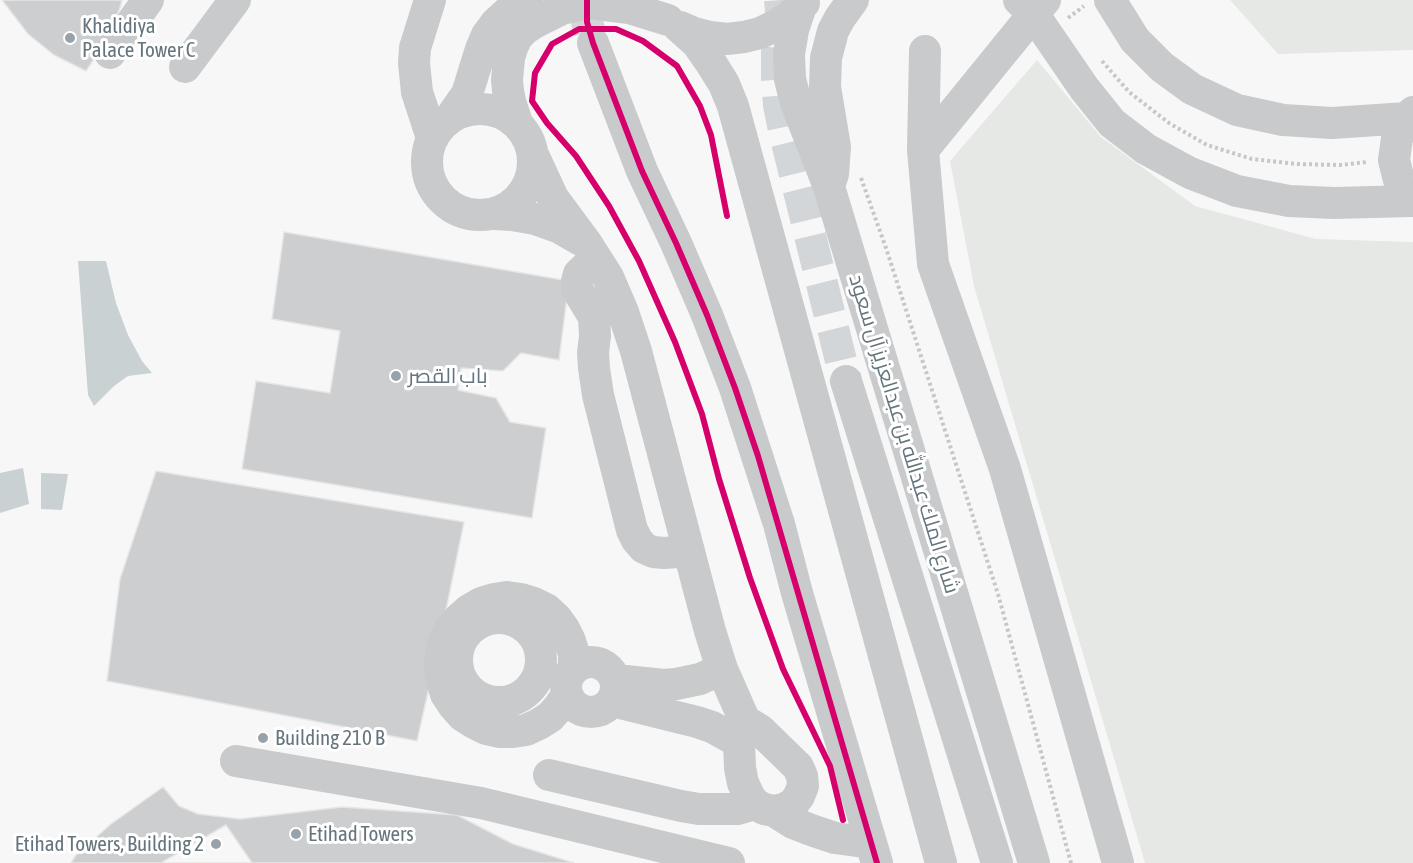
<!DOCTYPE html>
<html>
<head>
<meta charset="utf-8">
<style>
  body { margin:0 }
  canvas { display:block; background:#f7f7f7 }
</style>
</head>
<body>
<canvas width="1413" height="863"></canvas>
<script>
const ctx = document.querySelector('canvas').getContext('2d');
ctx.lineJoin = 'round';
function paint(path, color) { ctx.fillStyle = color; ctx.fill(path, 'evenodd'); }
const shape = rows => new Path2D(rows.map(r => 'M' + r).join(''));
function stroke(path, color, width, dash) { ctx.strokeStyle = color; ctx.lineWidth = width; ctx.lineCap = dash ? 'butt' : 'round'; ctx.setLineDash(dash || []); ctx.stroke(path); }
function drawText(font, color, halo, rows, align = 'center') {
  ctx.font = font + ' "Asap Condensed",Cairo,sans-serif'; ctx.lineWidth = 6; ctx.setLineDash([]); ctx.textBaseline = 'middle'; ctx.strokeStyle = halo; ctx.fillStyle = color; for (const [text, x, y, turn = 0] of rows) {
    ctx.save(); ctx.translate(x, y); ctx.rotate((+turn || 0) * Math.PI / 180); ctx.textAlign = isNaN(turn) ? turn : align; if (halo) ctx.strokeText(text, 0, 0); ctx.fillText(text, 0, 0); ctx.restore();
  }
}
paint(shape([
  [1230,0,1413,0,1413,50,1278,54],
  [1037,60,1101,137,1195,206,1316,239,1413,242,1413,863,1145,863,974,286,950,161]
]), '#e6e8e5');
paint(shape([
  [78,261,106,261,116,303,128,335,142,361,152,373,128,376,114,386,94,406,88,395],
  [23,468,29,504,0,513,0,473],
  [41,473,68,474,62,510,41,509]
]), '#cad1d3');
const building = shape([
  [2,0,122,0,120,8,106,41,86,71,54,55,28,34,2,0],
  [284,232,569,281,559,360,521,353,503,371,461,368,458,390,496,398,510,422,546,428,532,518,242,469,256,381,330,393,340,331,272,319,284,232],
  [156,471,464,522,442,630,417,741,107,681,120,579,156,471],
  [163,787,179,806,198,814,240,819,342,807,457,815,513,844,574,863,71,863,76,855,111,824,163,787],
  [226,825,252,863,161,863,226,825]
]);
paint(building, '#cdcecf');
stroke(building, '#e6e6e6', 1.5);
stroke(shape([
  [587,0,587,22,593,43],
  [780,0,781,12,777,52,777,78,779,105,784,130,846,381]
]), '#d3d6d8', 32, [32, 16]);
stroke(shape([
  [1068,18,1084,6],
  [1102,61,1129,92,1169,123,1207,145,1252,159,1297,164,1340,165,1367,162],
  [861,178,886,248,998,594,1071,863]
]), '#c7c7c8', 4, [3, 3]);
stroke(shape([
  [430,0,415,48,414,63,417,92,432,138],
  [1019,0,1034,15,1084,88,1112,123,1146,149,1190,173,1237,191,1289,201,1334,203,1413,201],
  [1110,0,1135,40,1162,67,1192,89,1237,110,1283,120,1332,123,1407,118],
  [801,6,793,30,789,54,790,79,796,103,829,187,1034,863],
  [679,27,697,43,711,63,724,84,733,106,941,863],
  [680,27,694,33,710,37,727,39,744,37,760,33,775,26,789,17,804,3],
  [593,43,642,171,676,243,707,315,735,388,779,524,797,593,877,863],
  [925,51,923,150,933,264,1005,469,1118,863],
  [110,53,148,0],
  [185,67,235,0],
  '427 162a53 53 0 1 1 106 0a53 53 0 1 1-106 0Z',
  [1413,112,1407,118,1397,138,1394,160,1399,180,1413,201],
  [451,117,467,94,481,49,487,35,496,23,508,12,527,0],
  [517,123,510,101,508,91,507,80,509,58,512,48,517,37,525,29,534,23,562,9,589,3,629,8,668,20],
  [923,150,1045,0],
  [534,157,553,198,587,244,608,277,623,312,636,351,710,631,722,669,747,726],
  [830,183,833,174,835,147,825,87,826,58,833,31,840,18,853,0],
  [495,214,512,215,535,219,560,228,581,240],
  [596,258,579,274,577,281,577,289,594,317,595,336,593,353,594,368,598,395,632,530,637,540,644,548,653,552,664,553,689,551],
  [846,381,997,863],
  '457 660a42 42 0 1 1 84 0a42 42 0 1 1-84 0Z',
  '566 687a25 25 0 1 1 50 0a25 25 0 1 1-50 0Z',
  [616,680,664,685,676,684,700,679,722,669],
  [567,695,559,707,550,717,539,724,526,730,513,732,499,732,486,729,474,723,463,716,454,706,446,694,442,681,440,668,441,654,444,641,450,629,459,619,469,610,481,603,494,599,507,597,521,599,534,603,546,609,556,618,564,629,570,641,574,654,574,668],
  [612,701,697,722,712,727,739,742],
  [752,725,760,730,798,767,802,776,803,786,799,796,793,804,784,809,774,811,764,809,755,804,749,796,743,783,740,768,739,742,741,732,743,728,752,725],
  [236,761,481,803,729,863],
  [549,775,681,806,699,809,737,809,755,804],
  [774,811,793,823,814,831,835,838,871,843]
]), '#c8cacb', 32);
stroke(shape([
  [587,0,587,22,593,43,642,171,676,243,707,315,735,388,758,456,877,863],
  [727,216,711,135,700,106,677,66,643,41,616,29,579,29,552,44,535,73,532,101,547,123,576,156,609,206,639,261,675,342,702,414,719,479,750,578,783,669,830,766,843,820]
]), '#d6006c', 6);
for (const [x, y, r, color] of [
  [70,38,6,"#99a2a8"],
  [396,376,6,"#99a2a8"],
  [263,738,6,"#99a2a8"],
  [296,834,6,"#99a2a8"],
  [216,844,6,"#99a2a8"]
]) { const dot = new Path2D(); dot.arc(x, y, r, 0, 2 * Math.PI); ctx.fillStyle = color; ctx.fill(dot); stroke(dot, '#fff', 2); }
drawText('21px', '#66757d', '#fff', [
  ["Khalidiya",82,26],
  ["Palace Tower C",82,50],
  ["باب القصر",408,376],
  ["Building 210 B",275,738],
  ["Etihad Towers",308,834],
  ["Etihad Towers, Building 2",204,844,"right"]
], 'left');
drawText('21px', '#66757d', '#fff', [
  ["شارع الملك عبدالله بن عبدالعزيز آل سعود",904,434,73]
]);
</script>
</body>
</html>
